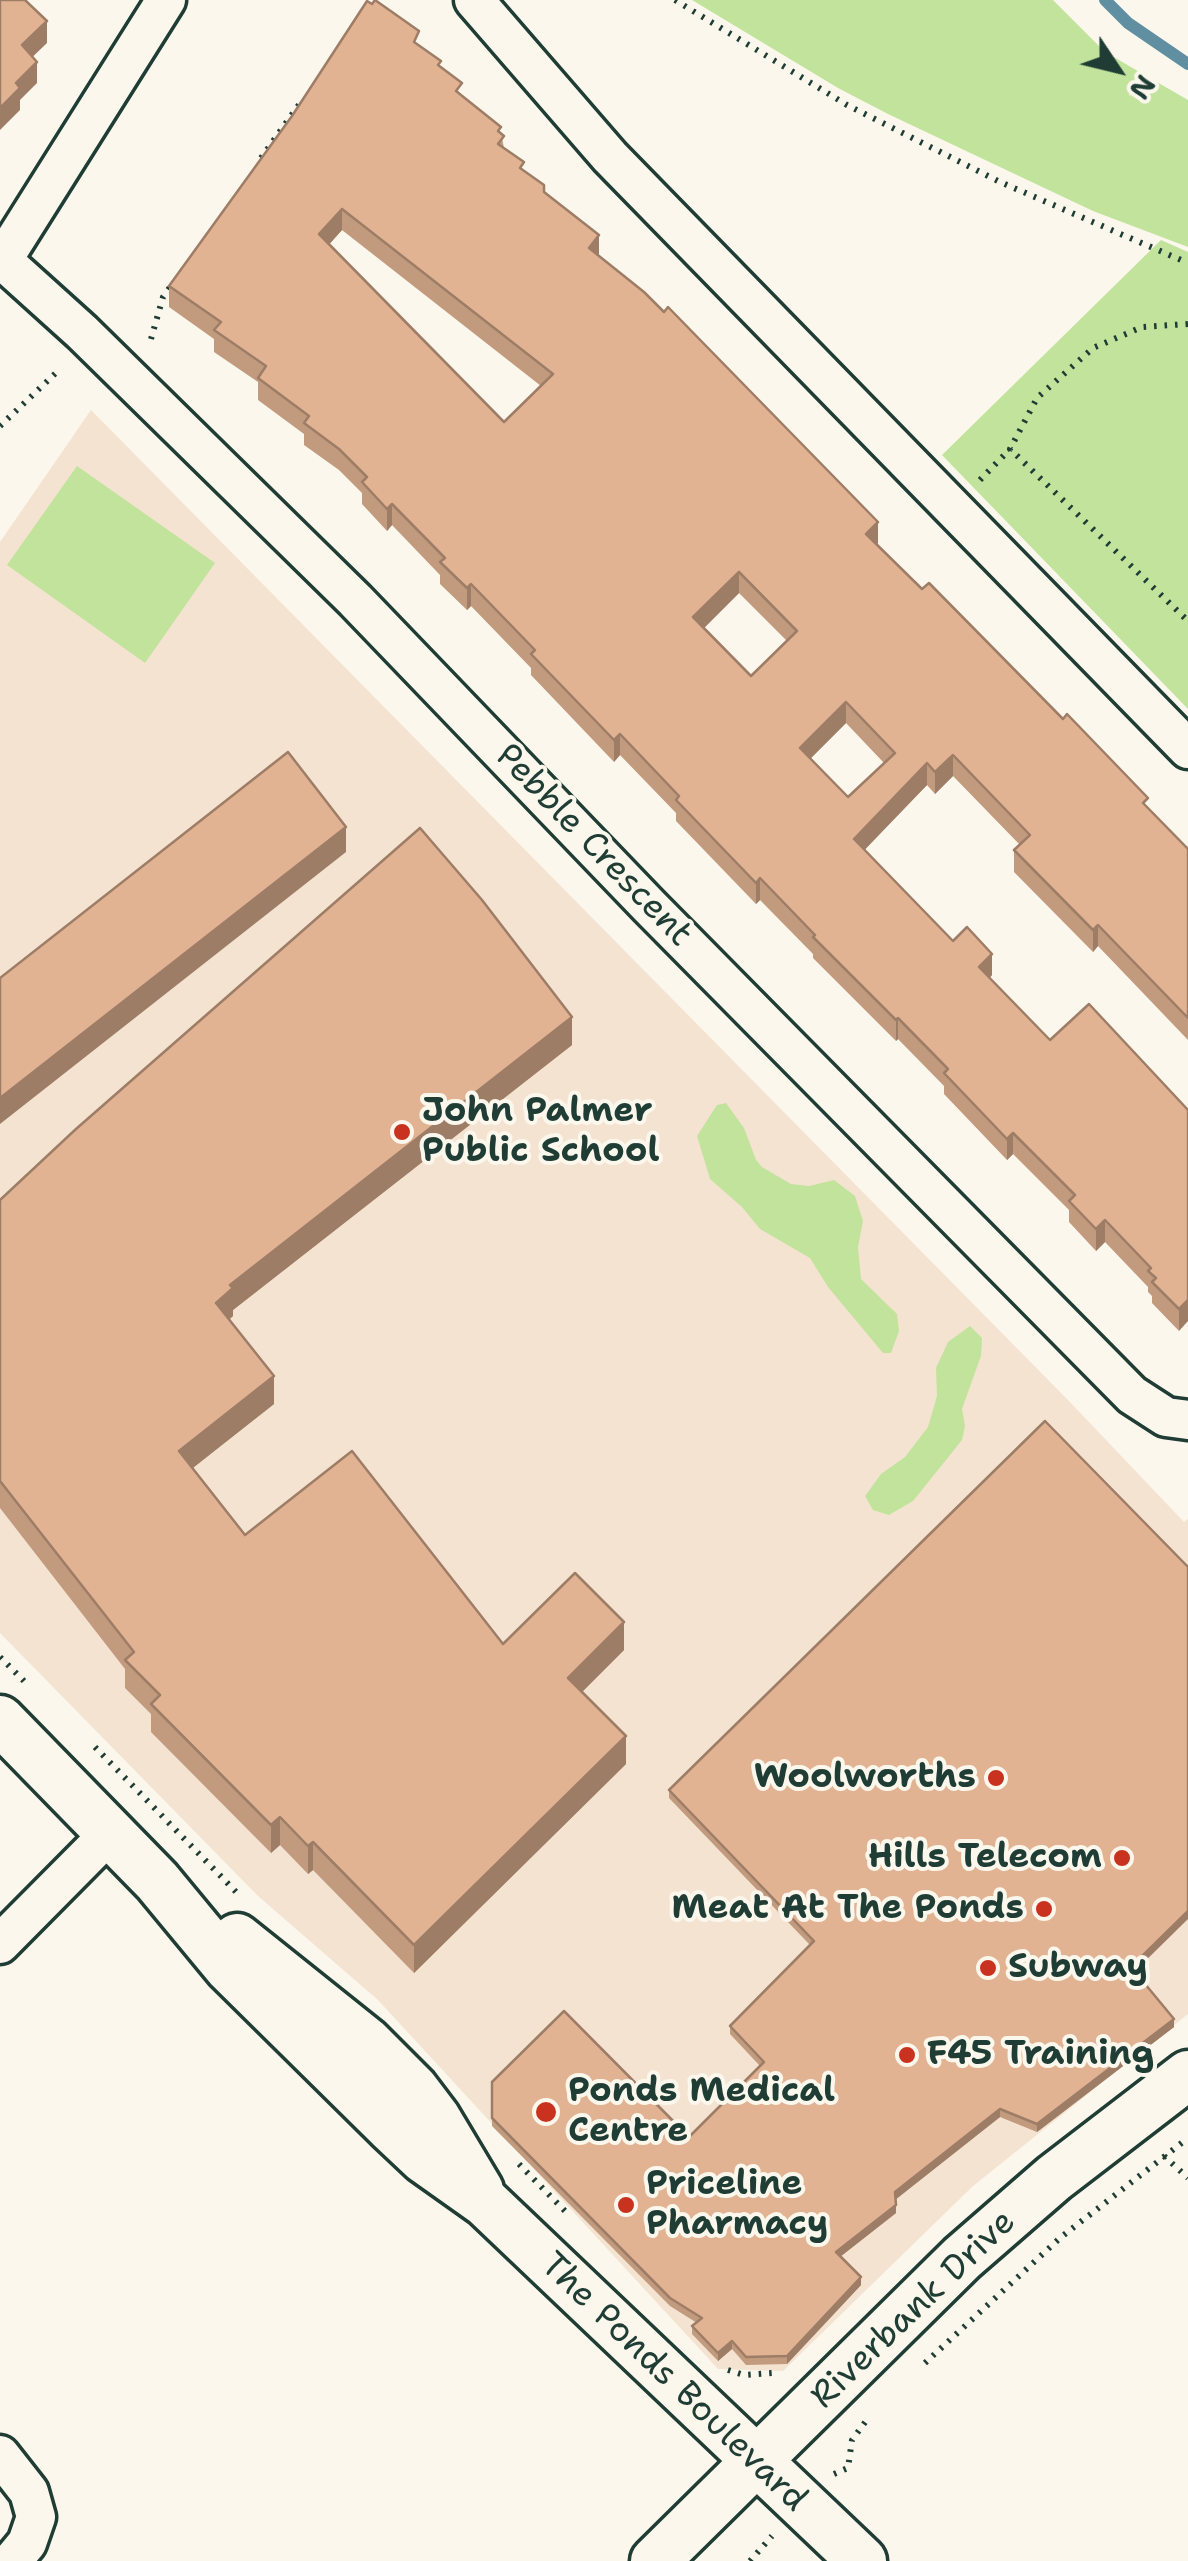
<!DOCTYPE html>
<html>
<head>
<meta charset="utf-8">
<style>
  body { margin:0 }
  #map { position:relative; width:1188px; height:2561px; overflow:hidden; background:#fbf7ec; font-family:"Shantell Sans",sans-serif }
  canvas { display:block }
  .north { position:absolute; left:1068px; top:20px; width:100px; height:100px; -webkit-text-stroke:8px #fbf7ec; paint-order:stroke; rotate:125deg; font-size:28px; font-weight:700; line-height:40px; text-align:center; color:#1f3d34 }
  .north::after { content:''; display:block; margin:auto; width:35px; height:45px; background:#1f3d34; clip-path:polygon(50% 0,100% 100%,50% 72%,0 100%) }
</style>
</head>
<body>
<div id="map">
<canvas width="1188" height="2561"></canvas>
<div class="north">N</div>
</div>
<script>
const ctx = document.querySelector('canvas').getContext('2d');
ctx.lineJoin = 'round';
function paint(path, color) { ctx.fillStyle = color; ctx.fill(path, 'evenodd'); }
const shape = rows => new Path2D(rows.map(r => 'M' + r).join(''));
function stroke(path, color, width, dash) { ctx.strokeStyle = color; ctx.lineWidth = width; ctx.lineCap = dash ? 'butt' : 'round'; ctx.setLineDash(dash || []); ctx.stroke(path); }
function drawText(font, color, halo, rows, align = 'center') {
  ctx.font = font + ' "Shantell Sans",sans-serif'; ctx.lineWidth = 8; ctx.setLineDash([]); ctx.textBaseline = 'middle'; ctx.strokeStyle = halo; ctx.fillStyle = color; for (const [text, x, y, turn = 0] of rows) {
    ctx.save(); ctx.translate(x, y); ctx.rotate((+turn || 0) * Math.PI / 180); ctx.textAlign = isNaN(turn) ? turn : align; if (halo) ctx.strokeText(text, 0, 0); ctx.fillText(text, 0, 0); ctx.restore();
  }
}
paint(shape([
  [91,410,1068,1400,1184,1522,1188,1519,1188,2014,973,2186,783,2371,718,2369,378,2000,258,1896,0,1633,0,542]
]), '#f4e3d1');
paint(shape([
  [692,0,1053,0,1105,52,1188,100,1188,247,1093,211,888,114,838,88],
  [1161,240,1188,252,1188,709,942,455],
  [77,466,215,563,145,663,7,565],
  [726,1103,744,1128,756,1160,762,1167,791,1184,809,1186,834,1180,855,1196,863,1221,858,1247,861,1279,897,1314,899,1331,891,1353,883,1353,828,1287,810,1258,760,1229,742,1207,710,1179,697,1136,717,1105],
  [970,1326,982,1338,981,1356,962,1409,965,1426,962,1440,913,1501,889,1515,873,1510,865,1496,881,1474,905,1457,928,1427,937,1396,936,1368,948,1342]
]), '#c2e39c');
stroke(shape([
  [1105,0,1128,23,1188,64]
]), '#608fa2', 12);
const minor = shape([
  [474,0,610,157,1188,749],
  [0,258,82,332,355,600,649,906,1132,1395,1166,1417,1188,1420],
  [0,264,166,0],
  [0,1944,110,1833],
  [0,2455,29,2492,36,2517,27,2543,12,2561]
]);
const tertiary = shape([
  [0,1720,157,1881,229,1968,390,2127,424,2159,486,2203,862,2561],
  [237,1938,367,2042,414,2089,436,2118,479,2190],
  [655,2561,962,2258,1054,2178,1188,2075]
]);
stroke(minor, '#1f3d34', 45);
stroke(tertiary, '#1f3d34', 55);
stroke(shape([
  [675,0,847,105,1000,182,1188,263],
  [261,158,303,99],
  [1188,324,1142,327,1093,348,1037,398,1010,449,1188,621],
  [151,339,163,297,173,283],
  [0,426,60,369],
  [980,480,1010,449],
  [0,1657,24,1681],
  [95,1747,240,1896],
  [1164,2156,1188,2178],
  [519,2164,566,2212],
  [925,2363,1060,2238,1188,2138],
  [728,2370,744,2375,773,2373,777,2378],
  [834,2474,848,2468,852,2440,866,2421],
  [750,2561,772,2536]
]), '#1f3d34', 6, [2.5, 8]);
stroke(minor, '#fbf7ec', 38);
stroke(tertiary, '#fbf7ec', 48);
paint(shape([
  [419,46,441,68,462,96,501,133,504,148,599,256,878,543,877,544,1188,849,1188,1040,1098,946,1093,952,1014,872,1014,850,1020,845,953,776,935,794,927,785,864,850,953,941,992,975,990,978,1050,1040,1188,1110,1179,1331,1152,1303,1152,1296,1148,1292,1148,1287,1105,1242,1096,1251,1069,1222,1069,1210,1013,1154,1007,1160,944,1094,944,1086,898,1039,896,1041,813,958,813,954,760,900,756,904,676,821,676,813,620,755,614,762,531,675,531,668,471,606,467,610,440,584,440,575,392,525,387,531,362,504,362,493,339,470,304,445,304,434,258,400,258,382,214,352,214,339,169,307,169,286],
  [342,230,541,386,504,422,329,244],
  [739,593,787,641,751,676,704,628],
  [846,723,884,763,848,797,811,758],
  [572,1045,233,1310,233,1316,229,1320,274,1404,192,1468,245,1535,503,1644,624,1650,582,1692,626,1764,414,1973,313,1870,308,1874,280,1845,271,1853,151,1732,151,1714,125,1688,125,1669,0,1508,0,1200],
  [669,1790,1134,1972,1174,2027,1037,2132,1000,2117,896,2199,896,2213,840,2257,861,2285,787,2364,746,2365,732,2349,718,2361,692,2334,692,2326,697,2323,670,2306,492,2126,492,2082,689,2137,760,2066,730,2034,730,2026,810,1945,669,1798]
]), '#c29a7e');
paint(shape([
  [47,21,47,43,22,67,22,45],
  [37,62,37,83,20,100,20,110,0,130,0,108,16,83],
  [342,209,342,230,319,256,319,234],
  [599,235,599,256,589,248],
  [392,504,392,525,387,531,387,509],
  [878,522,878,543,866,555,866,534],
  [739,572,739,593,693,639,693,617],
  [471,584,471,606,467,610,467,588],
  [846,702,846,723,800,769,800,748],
  [620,734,620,755,614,762,614,740],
  [953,755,953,776,935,794,935,772],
  [927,763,927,785,854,861,854,839],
  [346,827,346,852,0,1124,0,1098],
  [760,878,760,900,756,904,756,883],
  [1098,925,1098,946,1093,952,1093,930],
  [992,954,992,975,979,988,979,967],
  [572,1017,572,1045,233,1310,233,1316,216,1330,216,1303,230,1285],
  [898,1018,898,1039,896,1041,896,1020],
  [1013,1133,1013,1154,1007,1160,1007,1139],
  [1105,1220,1105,1242,1096,1251,1096,1229],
  [1188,1300,1188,1321,1179,1331,1179,1309],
  [274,1376,274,1404,179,1479,179,1451],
  [624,1622,624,1650,568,1706,568,1678],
  [626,1736,626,1764,414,1973,414,1945],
  [280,1817,280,1845,271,1853,271,1825],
  [313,1842,313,1870,308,1874,308,1846],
  [1188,1911,1188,1919,1131,1975,1131,1967],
  [1174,2019,1174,2027,1037,2132,1037,2124],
  [1000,2109,1000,2117,895,2200,895,2192],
  [896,2205,896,2213,836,2260,836,2252],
  [861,2277,861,2285,787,2364,787,2356],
  [732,2341,732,2349,718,2361,718,2353]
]), '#9e7d67');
const building = shape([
  [0,0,25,0,47,21,22,45,37,62,16,83,20,88,0,108,0,0],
  [375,0,419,31,414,42,441,61,438,65,462,83,456,91,501,127,498,131,504,136,498,144,524,162,520,168,544,185,544,192,599,235,589,248,644,292,664,312,668,307,878,522,866,534,922,589,929,583,1063,719,1067,714,1148,798,1143,803,1188,849,1188,1018,1098,925,1093,930,1014,850,1030,835,953,755,935,772,927,763,854,839,953,941,967,927,992,954,979,967,1050,1040,1089,1004,1188,1110,1188,1300,1179,1309,1152,1282,1156,1278,1148,1271,1151,1268,1105,1220,1096,1229,1069,1201,1075,1195,1013,1133,1007,1139,944,1073,948,1069,898,1018,896,1020,813,937,815,935,760,878,756,883,676,800,679,796,620,734,614,740,531,654,535,650,471,584,467,588,440,562,445,558,392,504,387,509,362,482,367,477,339,449,304,423,309,416,258,378,266,366,214,330,221,322,169,286,292,116,367,1,372,4,375,0],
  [342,209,553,374,504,422,319,234,342,209],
  [739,572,797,631,751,676,693,617,739,572],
  [846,702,895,753,848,797,800,748,846,702],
  [288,752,346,827,0,1098,0,978,288,752],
  [420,828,482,900,572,1017,230,1285,233,1288,216,1303,274,1376,179,1451,245,1535,352,1451,503,1644,575,1573,624,1622,568,1678,626,1736,414,1945,313,1842,308,1846,280,1817,271,1825,151,1704,160,1695,125,1660,134,1652,0,1481,0,1200,76,1129,420,828],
  [1045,1421,1188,1567,1188,1911,1131,1967,1174,2019,1037,2124,1000,2109,895,2192,896,2205,836,2252,861,2277,787,2356,746,2357,732,2341,718,2353,692,2326,702,2318,670,2298,492,2118,492,2082,564,2011,689,2137,764,2062,730,2026,814,1941,669,1790,1045,1421]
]);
paint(building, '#e2b393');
stroke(building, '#9e7d67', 2.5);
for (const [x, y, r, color] of [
  [402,1132,10,"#c8321e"],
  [996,1778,10,"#c8321e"],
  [1122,1858,10,"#c8321e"],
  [1044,1909,10,"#c8321e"],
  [988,1968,10,"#c8321e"],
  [907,2055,10,"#c8321e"],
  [546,2112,12,"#c8321e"],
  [626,2205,10,"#c8321e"]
]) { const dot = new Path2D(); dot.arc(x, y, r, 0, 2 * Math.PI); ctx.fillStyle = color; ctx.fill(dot); stroke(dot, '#fbf7ec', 4); }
drawText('35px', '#1f3d34', '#fbf7ec', [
  ["Pebble Crescent",593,846,46],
  ["Riverbank Drive",914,2310,-44],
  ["The Ponds Boulevard",673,2383,44]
]);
drawText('bold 35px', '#1f3d34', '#fbf7ec', [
  ["John Palmer",422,1112],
  ["Public School",422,1152],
  ["Woolworths",976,1778,"right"],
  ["Hills Telecom",1102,1858,"right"],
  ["Meat At The Ponds",1024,1909,"right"],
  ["Subway",1008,1968],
  ["F45 Training",927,2055],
  ["Ponds Medical",568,2092],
  ["Centre",568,2132],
  ["Priceline",646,2185],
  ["Pharmacy",646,2225]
], 'left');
</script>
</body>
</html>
